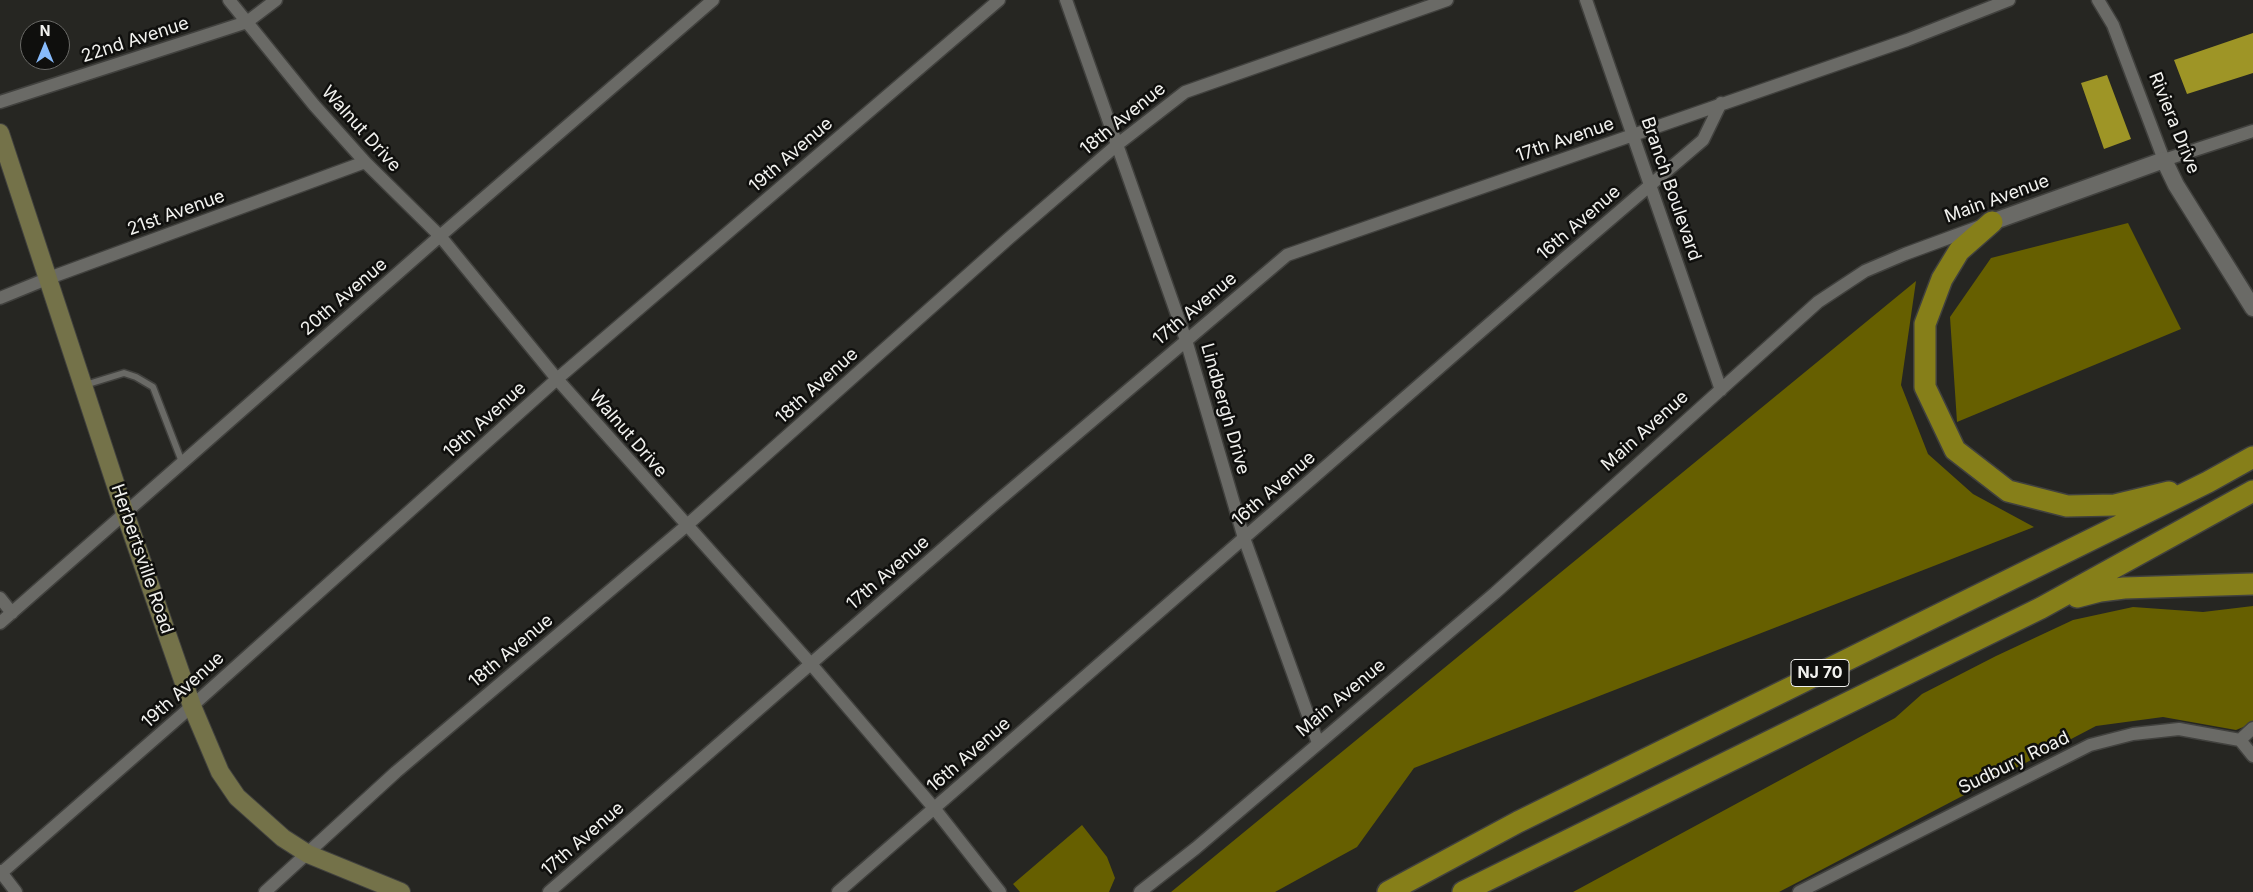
<!DOCTYPE html>
<html>
<head>
<meta charset="utf-8">
<style>
  body { margin:0 }
  #map { position:relative; width:2253px; height:892px; overflow:hidden; background:#262622; font-family:Inter,sans-serif }
  canvas { display:block }
  .north { position:absolute; left:20px; top:20px; width:50px; height:50px; box-sizing:border-box; background:#0f0f0d; border:1px solid #6a6a67; border-radius:50%; rotate:0deg; font-size:14px; font-weight:700; line-height:20px; text-align:center; color:#f2f2ef }
  .north::after { content:''; display:block; margin:auto; width:18px; height:22px; background:#87bbfc; clip-path:polygon(50% 0,100% 100%,50% 72%,0 100%) }
</style>
</head>
<body>
<div id="map">
<canvas width="2253" height="892"></canvas>
<div class="north">N</div>
</div>
<script>
const ctx = document.querySelector('canvas').getContext('2d');
ctx.lineJoin = 'round';
function paint(path, color) { ctx.fillStyle = color; ctx.fill(path, 'evenodd'); }
const shape = rows => new Path2D(rows.map(r => 'M' + r).join(''));
function stroke(path, color, width, dash) { ctx.strokeStyle = color; ctx.lineWidth = width; ctx.lineCap = dash ? 'butt' : 'round'; ctx.setLineDash(dash || []); ctx.stroke(path); }
function drawText(font, color, halo, rows, align = 'center') {
  ctx.font = font + ' Inter,sans-serif'; ctx.lineWidth = 5; ctx.setLineDash([]); ctx.textBaseline = 'middle'; ctx.strokeStyle = halo; ctx.fillStyle = color; for (const [text, x, y, turn = 0] of rows) {
    ctx.save(); ctx.translate(x, y); ctx.rotate((+turn || 0) * Math.PI / 180); ctx.textAlign = isNaN(turn) ? turn : align; if (halo) ctx.strokeText(text, 0, 0); ctx.fillText(text, 0, 0); ctx.restore();
  }
}
paint(shape([
  [2128,223,2181,329,1957,422,1950,317,1991,258],
  [1916,281,1901,385,1928,454,1973,494,2034,527,1414,768,1357,847,1275,892,1171,892],
  [2253,606,2253,723,2236,730,2163,717,2096,726,1779,892,1573,892,1895,718,1922,694,1996,656,2073,620,2133,607,2203,612],
  [1082,825,1107,857,1115,878,1109,892,1020,892,1013,884]
]), '#665f00');
paint(shape([
  [2253,33,2253,73,2187,94,2174,60],
  [2107,75,2131,139,2104,149,2081,83]
]), '#9e9526');
const service = shape([
  [85,385,124,373,136,377,153,387,182,462]
]);
const minor = shape([
  [229,0,314,105,365,162,440,236,557,379,810,663,934,808,1000,892],
  [1066,0,1186,340,1244,538,1318,743],
  [1586,0,1721,390],
  [2098,0,2113,25,2164,160,2253,131],
  [0,102,247,22,276,0],
  [0,298,49,278,365,162],
  [0,598,12,613],
  [0,623,440,236,713,0],
  [2240,740,2253,728],
  [0,871,16,892],
  [0,874,192,706,557,379,999,0],
  [265,892,396,772,686,526,1008,239,1118,144,1185,92,1447,0],
  [549,892,993,505,1287,255,1907,40,2009,0],
  [838,892,1565,258,1703,140,1721,103],
  [1140,892,1196,848,1495,593,1818,302,1865,271,1905,254,1981,226],
  [1799,892,2090,745,2133,734,2179,729,2240,740,2253,756]
]);
const tertiary = shape([
  [1992,222,2164,160,2176,185,2253,308]
]);
const secondary = shape([
  [0,133,125,513,192,706,220,772,237,797,283,838,308,854,401,892]
]);
const trunk = shape([
  [1992,222,1959,251,1942,279,1925,324,1925,387,1955,450,2008,491,2067,506,2115,505,2169,492],
  [2077,597,2100,591,2124,588,2253,584],
  [1388,892,1518,822,2208,482,2253,457],
  [1463,892,2041,608,2253,491]
]);
stroke(service, '#41413e', 9);
stroke(minor, '#41413e', 15);
stroke(tertiary, '#41413e', 19);
stroke(secondary, '#41413e', 20);
stroke(trunk, '#41413e', 24);
stroke(service, '#6a6a66', 6);
stroke(minor, '#6a6a66', 12);
stroke(tertiary, '#6a6a66', 16);
stroke(secondary, '#747249', 18);
stroke(trunk, '#867f19', 21);
for (const [x, y, w] of [
  [1820,673,58]
]) { const box = new Path2D(); box.roundRect(x - w / 2, y - 13.5, w, 27, 4); ctx.fillStyle = '#0f0f0d'; ctx.fill(box); stroke(box, '#f2f2ef', 1); }
drawText('bold 16px', '#f2f2ef', null, [
  ["NJ 70",1820,673]
]);
drawText('18px', '#f2f2ef', '#0f0f0d', [
  ["22nd Avenue",135,40,-18],
  ["18th Avenue",1123,119,-39],
  ["Riviera Drive",2174,123,68],
  ["Walnut Drive",361,129,48],
  ["17th Avenue",1565,140,-19],
  ["19th Avenue",791,155,-41],
  ["Branch Boulevard",1671,189,71],
  ["Main Avenue",1997,199,-20],
  ["21st Avenue",176,213,-20],
  ["16th Avenue",1579,223,-41],
  ["20th Avenue",344,297,-41],
  ["17th Avenue",1195,309,-40],
  ["18th Avenue",817,386,-42],
  ["Lindbergh Drive",1225,409,74],
  ["19th Avenue",485,420,-42],
  ["Main Avenue",1645,431,-42],
  ["Walnut Drive",628,434,49],
  ["16th Avenue",1274,489,-41],
  ["Herbertsville Road",142,559,71],
  ["17th Avenue",888,573,-41],
  ["18th Avenue",511,651,-40],
  ["19th Avenue",183,690,-42],
  ["Main Avenue",1341,698,-40],
  ["16th Avenue",969,755,-41],
  ["Sudbury Road",2014,763,-26],
  ["17th Avenue",583,839,-41]
]);
</script>
</body>
</html>
